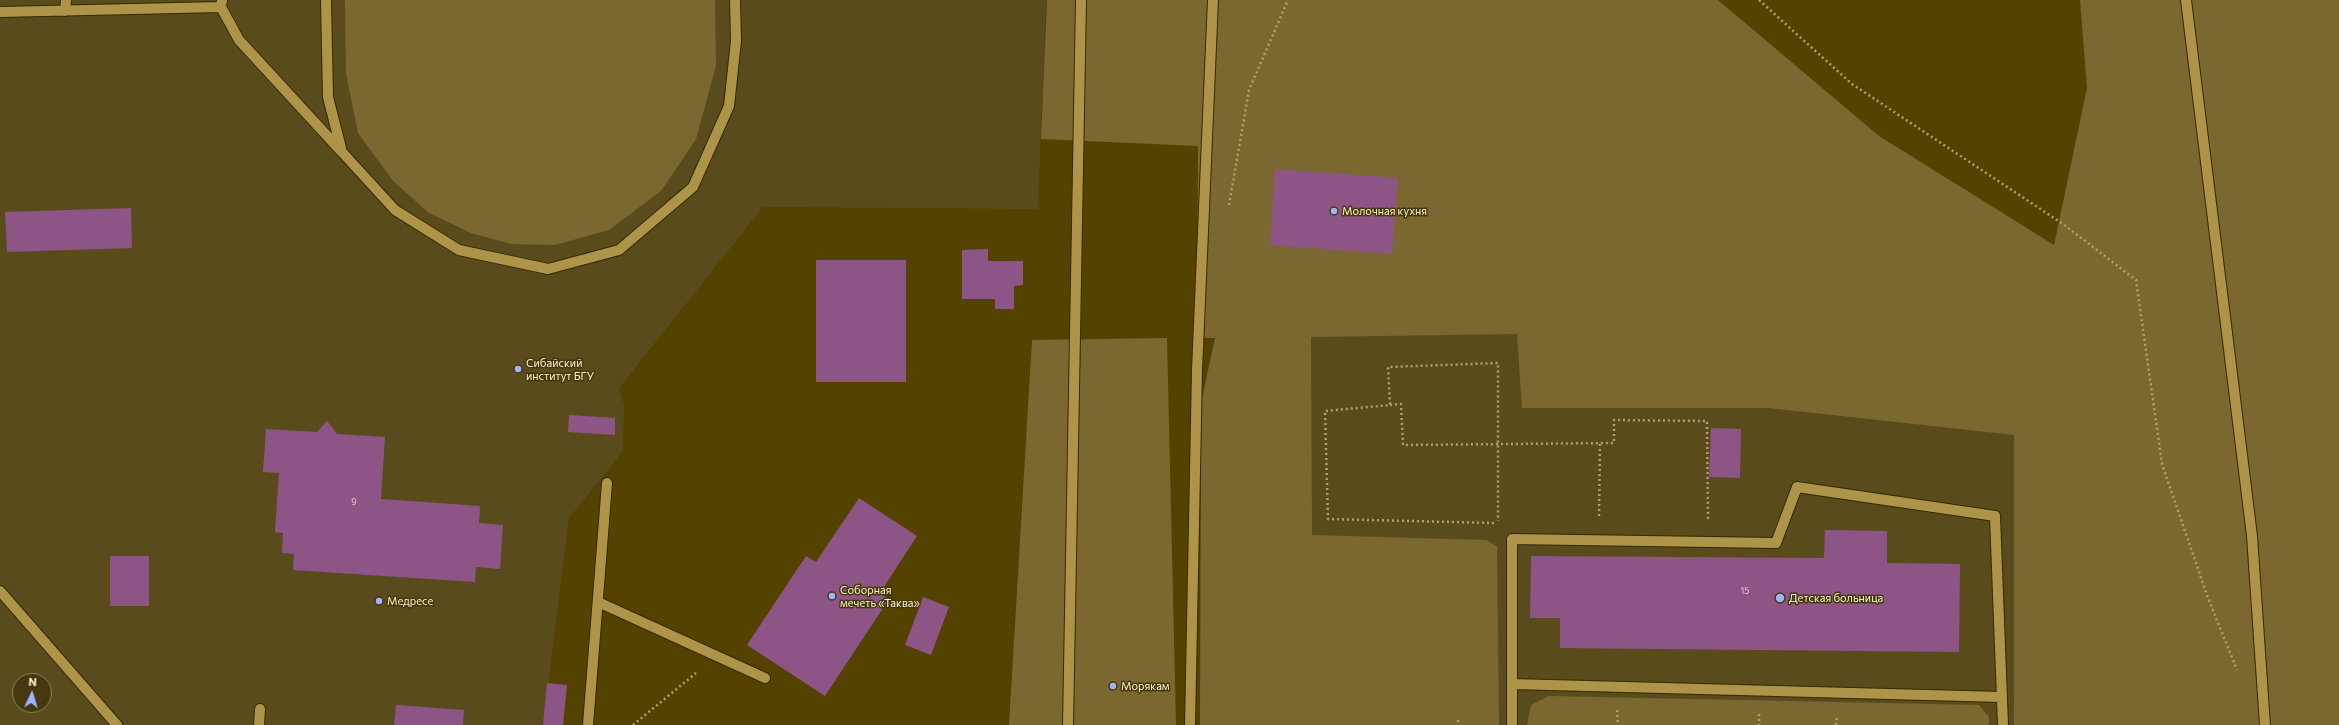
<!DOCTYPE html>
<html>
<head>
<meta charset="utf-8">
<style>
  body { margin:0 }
  #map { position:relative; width:2339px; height:725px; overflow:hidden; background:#544200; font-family:Commissioner,sans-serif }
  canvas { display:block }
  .north { position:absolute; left:12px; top:673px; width:40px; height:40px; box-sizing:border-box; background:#45380f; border:1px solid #8f825b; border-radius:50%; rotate:4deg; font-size:11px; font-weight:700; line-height:16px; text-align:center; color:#fff2cd }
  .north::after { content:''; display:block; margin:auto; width:14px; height:18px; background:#9eb4fd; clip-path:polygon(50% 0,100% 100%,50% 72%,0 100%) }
</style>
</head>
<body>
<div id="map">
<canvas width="2339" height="725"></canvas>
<div class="north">N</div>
</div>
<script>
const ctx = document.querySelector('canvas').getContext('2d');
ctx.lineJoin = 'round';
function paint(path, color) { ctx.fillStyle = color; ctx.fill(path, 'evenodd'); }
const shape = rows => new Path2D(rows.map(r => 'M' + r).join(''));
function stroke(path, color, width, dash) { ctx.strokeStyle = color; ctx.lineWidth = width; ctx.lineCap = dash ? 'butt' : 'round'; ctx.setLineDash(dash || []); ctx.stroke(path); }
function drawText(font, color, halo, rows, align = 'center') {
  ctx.font = font + ' Commissioner,sans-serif'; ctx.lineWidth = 3; ctx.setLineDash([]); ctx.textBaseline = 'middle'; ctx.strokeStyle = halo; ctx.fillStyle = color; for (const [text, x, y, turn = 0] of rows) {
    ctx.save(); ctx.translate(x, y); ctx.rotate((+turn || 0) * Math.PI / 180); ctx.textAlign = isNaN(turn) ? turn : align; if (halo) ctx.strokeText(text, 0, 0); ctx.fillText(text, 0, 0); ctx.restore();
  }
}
paint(shape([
  [0,0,1046,0,1038,209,763,207,619,388,624,405,623,451,569,518,543,725,0,725],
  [20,681,44,681,44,705,20,705],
  [2074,328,2163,725,1216,725,1311,336]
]), '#5a4b1d');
paint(shape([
  [345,0,715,0,716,66,696,139,661,191,609,230,555,245,511,244,471,233,429,213,393,181,358,133,346,74],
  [1047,0,1718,0,1879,136,2054,245,2087,88,2080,0,2339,0,2339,725,2014,725,2014,435,1769,408,1522,408,1517,334,1311,337,1312,535,1486,540,1497,546,1499,725,1200,725,1201,403,1215,338,1197,338,1198,146,1041,139],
  [1167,338,1176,725,1009,725,1032,340],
  [1549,696,1979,705,1989,717,1989,725,1527,725,1531,705]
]), '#7b6831');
paint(shape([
  [1275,169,1398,178,1392,254,1270,245],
  [131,208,132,248,7,252,5,212],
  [988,249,988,261,1023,261,1023,285,1014,286,1014,309,995,309,995,299,962,299,962,250],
  [816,260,906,260,906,382,816,382],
  [569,415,615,418,615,435,568,432],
  [327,421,337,434,385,437,381,499,480,506,479,523,503,525,500,569,476,567,475,582,293,570,294,554,282,553,283,533,275,532,279,473,263,472,266,429,317,432],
  [1711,428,1741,429,1740,478,1709,477],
  [859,498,917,536,880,593,889,599,825,696,747,645,806,556,816,562],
  [1825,530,1887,531,1887,563,1960,564,1959,652,1560,648,1560,618,1530,618,1531,556,1824,558],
  [110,556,149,556,149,606,110,606],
  [923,597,949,607,931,655,905,645],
  [547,683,567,685,563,725,543,725],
  [396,705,464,710,463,725,394,725]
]), '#8d5586');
const minor = shape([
  [326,0,328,97,342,152,395,210,459,250,548,269,619,250,693,187,729,106,736,41,735,0],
  [2186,0,2252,536,2265,725],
  [221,7,239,40,341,151],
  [65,11,66,0],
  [0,12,221,7,222,0],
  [0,591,117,725],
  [598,602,765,678],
  [1512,684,1512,539,1776,543,1797,487,1995,516,2003,725],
  [259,725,260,709],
  [588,725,607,483],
  [1068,725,1081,0],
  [1190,725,1197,370,1213,0],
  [1512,725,1512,684,2002,697]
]);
stroke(minor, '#362900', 12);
stroke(shape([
  [1759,0,1852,84,2063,224,2136,280,2162,464,2208,598,2237,670],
  [1229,205,1249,90,1288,0],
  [1390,405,1401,404,1403,445,1614,443,1614,420,1707,421,1708,519],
  [1599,516,1600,443],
  [1494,523,1328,519,1325,411,1390,405,1388,367,1498,363,1498,521],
  [1617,710,1618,725],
  [1759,714,1759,725],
  [1458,720,1458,725],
  [633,725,696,673],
  [1836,725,1837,716]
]), '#afa06e', 2.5, [2, 3]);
stroke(minor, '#ad9448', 10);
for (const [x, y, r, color] of [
  [1334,211,4,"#9eb4fd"],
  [518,369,4,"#9eb4fd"],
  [832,596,4,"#9eb4fd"],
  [1780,598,5,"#9eb4fd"],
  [379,601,4,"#9eb4fd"],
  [1113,686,4,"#9eb4fd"]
]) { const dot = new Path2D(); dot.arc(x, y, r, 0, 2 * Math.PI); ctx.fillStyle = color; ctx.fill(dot); stroke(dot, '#45380f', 1.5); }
drawText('9px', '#e2cbbb', null, [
  ["9",354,502],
  ["15",1745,591]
]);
drawText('11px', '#fff2cd', '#45380f', [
  ["Молочная кухня",1342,211],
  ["Сибайский",526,363],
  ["институт БГУ",526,376],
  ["Соборная",840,590],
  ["мечеть «Таква»",840,603],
  ["Детская больница",1789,598],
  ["Медресе",387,601],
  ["Морякам",1121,686]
], 'left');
</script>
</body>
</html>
